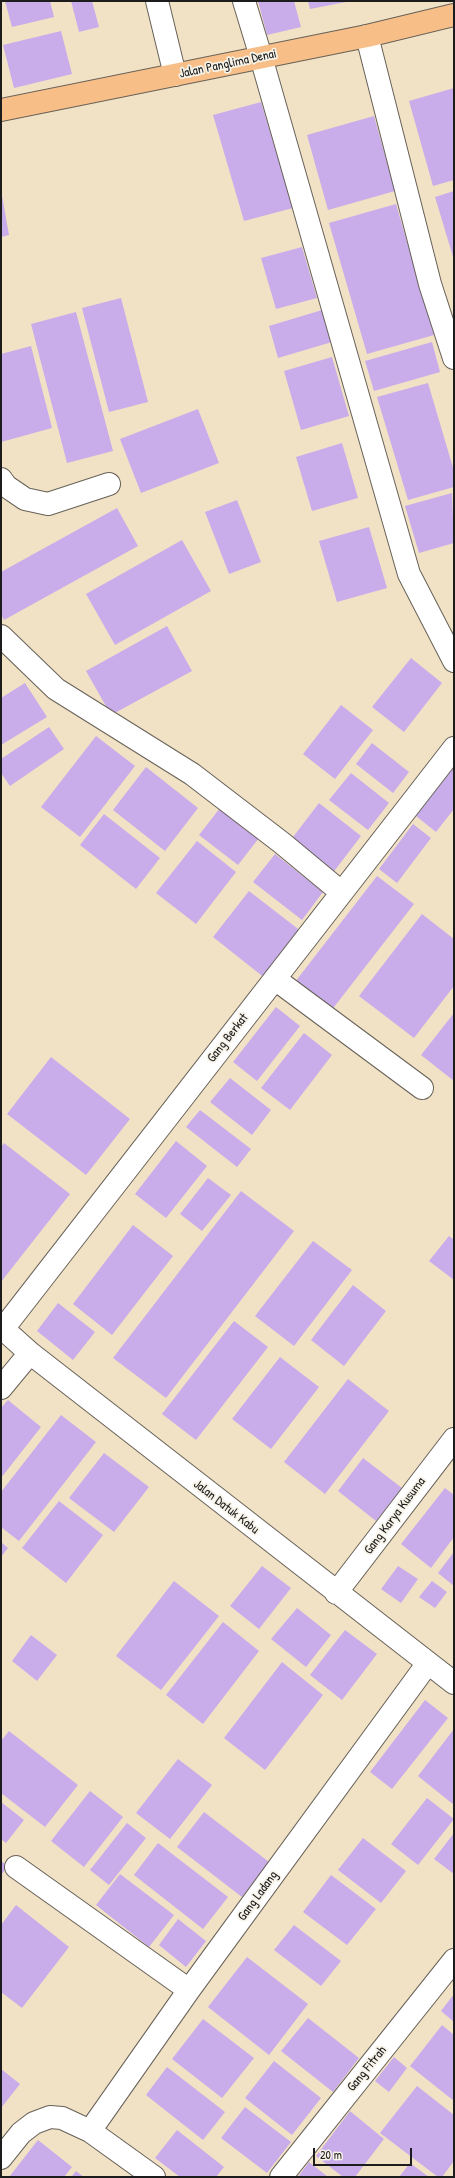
<!DOCTYPE html>
<html>
<head>
<meta charset="utf-8">
<style>
  body { margin:0 }
  #map { position:relative; width:455px; height:2178px; overflow:hidden; background:#f1e2c6; font-family:"Patrick Hand",sans-serif }
  canvas { display:block }
  .frame { position:absolute; inset:0; border:2px solid #1c1c1c; pointer-events:none }
  .scale { position:absolute; left:313px; top:2148px; width:99px; height:18px; box-sizing:border-box; border:2px solid #1c1c1c; border-top:0; padding-left:5px; font-size:12px; line-height:14px; white-space:nowrap; color:#1c1c1c; -webkit-text-stroke:3px #f7f3e8; paint-order:stroke }
</style>
</head>
<body>
<div id="map">
<canvas width="455" height="2178"></canvas>
<div class="frame"></div>
<div class="scale">20 m</div>
</div>
<script>
const ctx = document.querySelector('canvas').getContext('2d');
ctx.lineJoin = 'round';
function paint(path, color) { ctx.fillStyle = color; ctx.fill(path, 'evenodd'); }
const shape = rows => new Path2D(rows.map(r => 'M' + r).join(''));
function stroke(path, color, width, dash) { ctx.strokeStyle = color; ctx.lineWidth = width; ctx.lineCap = dash ? 'butt' : 'round'; ctx.setLineDash(dash || []); ctx.stroke(path); }
function drawText(font, color, halo, rows, align = 'center') {
  ctx.font = font + ' "Patrick Hand",sans-serif'; ctx.lineWidth = 3.5; ctx.setLineDash([]); ctx.textBaseline = 'middle'; ctx.strokeStyle = halo; ctx.fillStyle = color; for (const [text, x, y, turn = 0] of rows) {
    ctx.save(); ctx.translate(x, y); ctx.rotate((+turn || 0) * Math.PI / 180); ctx.textAlign = isNaN(turn) ? turn : align; if (halo) ctx.strokeText(text, 0, 0); ctx.fillText(text, 0, 0); ctx.restore();
  }
}
paint(shape([
  [5,1,50,1,54,17,12,27],
  [71,1,92,1,99,27,79,32],
  [258,1,294,1,301,27,267,35],
  [308,1,346,1,346,2,310,9],
  [61,31,72,74,14,88,3,45],
  [454,88,454,180,433,186,409,101],
  [261,102,293,208,244,221,213,115],
  [374,116,395,191,328,210,307,135],
  [1,190,9,235,1,237],
  [454,191,454,260,435,197],
  [396,204,434,335,367,354,329,223],
  [302,247,317,298,276,309,261,258],
  [121,298,148,402,109,412,82,308],
  [322,310,332,342,278,358,269,326],
  [76,312,113,451,67,463,31,324],
  [432,342,440,372,374,391,365,361],
  [31,346,52,428,1,442,1,354],
  [332,357,349,416,301,430,284,371],
  [428,383,454,471,454,487,408,500,377,397],
  [198,409,219,463,141,493,120,439],
  [342,443,358,498,312,511,296,457],
  [452,493,454,543,419,553,405,506],
  [237,500,261,562,229,574,205,512],
  [117,508,138,546,4,620,1,614,1,572],
  [369,527,387,588,337,602,319,541],
  [182,540,211,591,115,645,86,594],
  [167,626,192,671,111,715,86,671],
  [411,658,442,683,404,732,372,707],
  [25,683,47,717,1,745,1,698],
  [341,705,373,730,335,779,303,754],
  [49,727,64,749,10,786,1,773,1,759],
  [96,736,135,766,80,837,41,807],
  [372,743,409,772,393,793,356,764],
  [146,767,198,808,165,851,113,810],
  [454,767,454,809,436,832,416,816],
  [351,773,389,803,368,830,329,800],
  [319,803,361,836,332,874,290,841],
  [220,808,259,838,238,865,199,835],
  [104,814,160,858,136,889,80,845],
  [413,824,431,838,397,883,379,869],
  [197,841,236,872,196,924,156,893],
  [275,854,323,892,302,920,253,882],
  [377,876,414,904,331,1011,295,982],
  [249,891,302,932,266,979,213,937],
  [422,914,454,939,454,986,414,1038,359,996],
  [276,1007,300,1026,257,1081,233,1062],
  [454,1013,454,1081,421,1055],
  [304,1033,332,1055,290,1110,261,1088],
  [51,1057,130,1119,86,1175,7,1114],
  [230,1078,271,1110,252,1135,210,1102],
  [200,1110,251,1149,237,1167,186,1127],
  [176,1141,207,1166,166,1218,135,1194],
  [4,1143,70,1194,1,1282,1,1147],
  [208,1178,231,1195,202,1231,180,1214],
  [241,1191,294,1231,166,1398,113,1358],
  [133,1225,173,1256,112,1335,73,1304],
  [449,1236,454,1240,454,1280,429,1261],
  [313,1241,352,1270,294,1346,255,1316],
  [353,1285,386,1311,344,1366,311,1340],
  [58,1303,95,1332,73,1360,37,1331],
  [234,1321,268,1347,196,1440,162,1414],
  [280,1357,319,1387,271,1449,232,1419],
  [348,1379,389,1411,325,1494,284,1462],
  [8,1400,41,1427,1,1478,1,1408],
  [61,1415,96,1442,19,1541,1,1527,1,1492],
  [104,1453,149,1487,114,1532,69,1498],
  [363,1458,402,1488,376,1521,338,1491],
  [445,1488,454,1495,454,1537,431,1568,401,1544],
  [59,1501,103,1535,66,1583,22,1548],
  [1,1542,8,1548,1,1557],
  [454,1552,454,1586,438,1573],
  [262,1566,291,1588,259,1629,230,1606],
  [398,1566,418,1579,401,1603,381,1589],
  [174,1581,219,1616,161,1690,116,1656],
  [432,1581,447,1592,435,1608,419,1597],
  [297,1608,331,1635,306,1667,271,1639],
  [223,1622,259,1651,203,1724,166,1695],
  [345,1630,377,1654,342,1700,310,1675],
  [31,1635,57,1655,37,1681,12,1661],
  [282,1662,323,1695,265,1770,224,1738],
  [425,1700,448,1718,392,1789,370,1772],
  [454,1729,454,1805,418,1776],
  [9,1731,78,1785,45,1827,1,1793,1,1741],
  [178,1759,212,1785,170,1839,136,1813],
  [90,1791,123,1817,84,1867,51,1841],
  [427,1798,454,1819,418,1865,391,1844],
  [1,1802,24,1820,6,1843,1,1839],
  [204,1812,269,1862,242,1897,177,1847],
  [127,1823,146,1838,109,1885,90,1870],
  [454,1833,454,1874,434,1859],
  [363,1838,406,1871,381,1903,338,1870],
  [158,1843,228,1897,203,1929,134,1875],
  [1,1861,8,1866,1,1875],
  [120,1874,174,1915,149,1947,96,1905],
  [331,1875,376,1909,347,1945,303,1912],
  [16,1905,69,1947,22,2008,1,1992,1,1925],
  [178,1919,206,1941,186,1967,159,1945],
  [294,1925,341,1961,321,1986,274,1950],
  [247,1957,308,2004,269,2055,208,2007],
  [454,1994,454,2022,441,2011],
  [308,2018,359,2058,333,2092,281,2051],
  [203,2019,254,2058,222,2098,172,2059],
  [442,2025,454,2035,454,2101,410,2066],
  [394,2057,407,2068,389,2092,375,2081],
  [274,2061,321,2098,292,2135,245,2098],
  [167,2067,225,2112,203,2140,146,2095],
  [1,2069,20,2084,1,2108],
  [417,2086,454,2115,454,2161,442,2177,438,2177,380,2133],
  [245,2107,291,2142,267,2173,221,2138],
  [350,2111,384,2139,355,2177,343,2177,316,2156],
  [177,2130,224,2167,216,2177,180,2177,155,2158],
  [38,2140,72,2167,64,2177,9,2177],
  [309,2162,328,2177,298,2177],
  [410,2163,429,2177,399,2177],
  [76,2171,84,2177,71,2177]
]), '#c9acea');
const minor = shape([
  [157,1,175,75],
  [244,1,261,57,409,574,454,661],
  [367,36,430,284,454,358],
  [1,479,6,486,25,499,48,504,109,484],
  [1,636,56,689,192,774,282,843,341,892],
  [275,979,422,1088],
  [1,1327,30,1353,454,1683],
  [3,1329,454,748],
  [1,1388,30,1353],
  [336,1593,454,1439],
  [16,1867,189,1990],
  [90,2131,189,1990,428,1663],
  [1,2158,21,2133,34,2123,50,2117,62,2118,90,2131,154,2177],
  [281,2177,454,1960]
]);
const major = shape([
  [1,110,367,36,454,15]
]);
stroke(minor, '#676158', 24);
stroke(major, '#676158', 24);
stroke(minor, '#fff', 22);
stroke(major, '#f7be87', 22);
drawText('13px', '#1c1c1c', '#f7f3e8', [
  ["Jalan Panglima Denai",228,64,-12],
  ["Gang Berkat",228,1038,-52],
  ["Jalan Datuk Kabu",226,1507,38],
  ["Gang Karya Kusuma",395,1516,-53],
  ["Gang Ladang",258,1896,-54],
  ["Gang Fitrah",367,2069,-51]
]);
</script>
</body>
</html>
